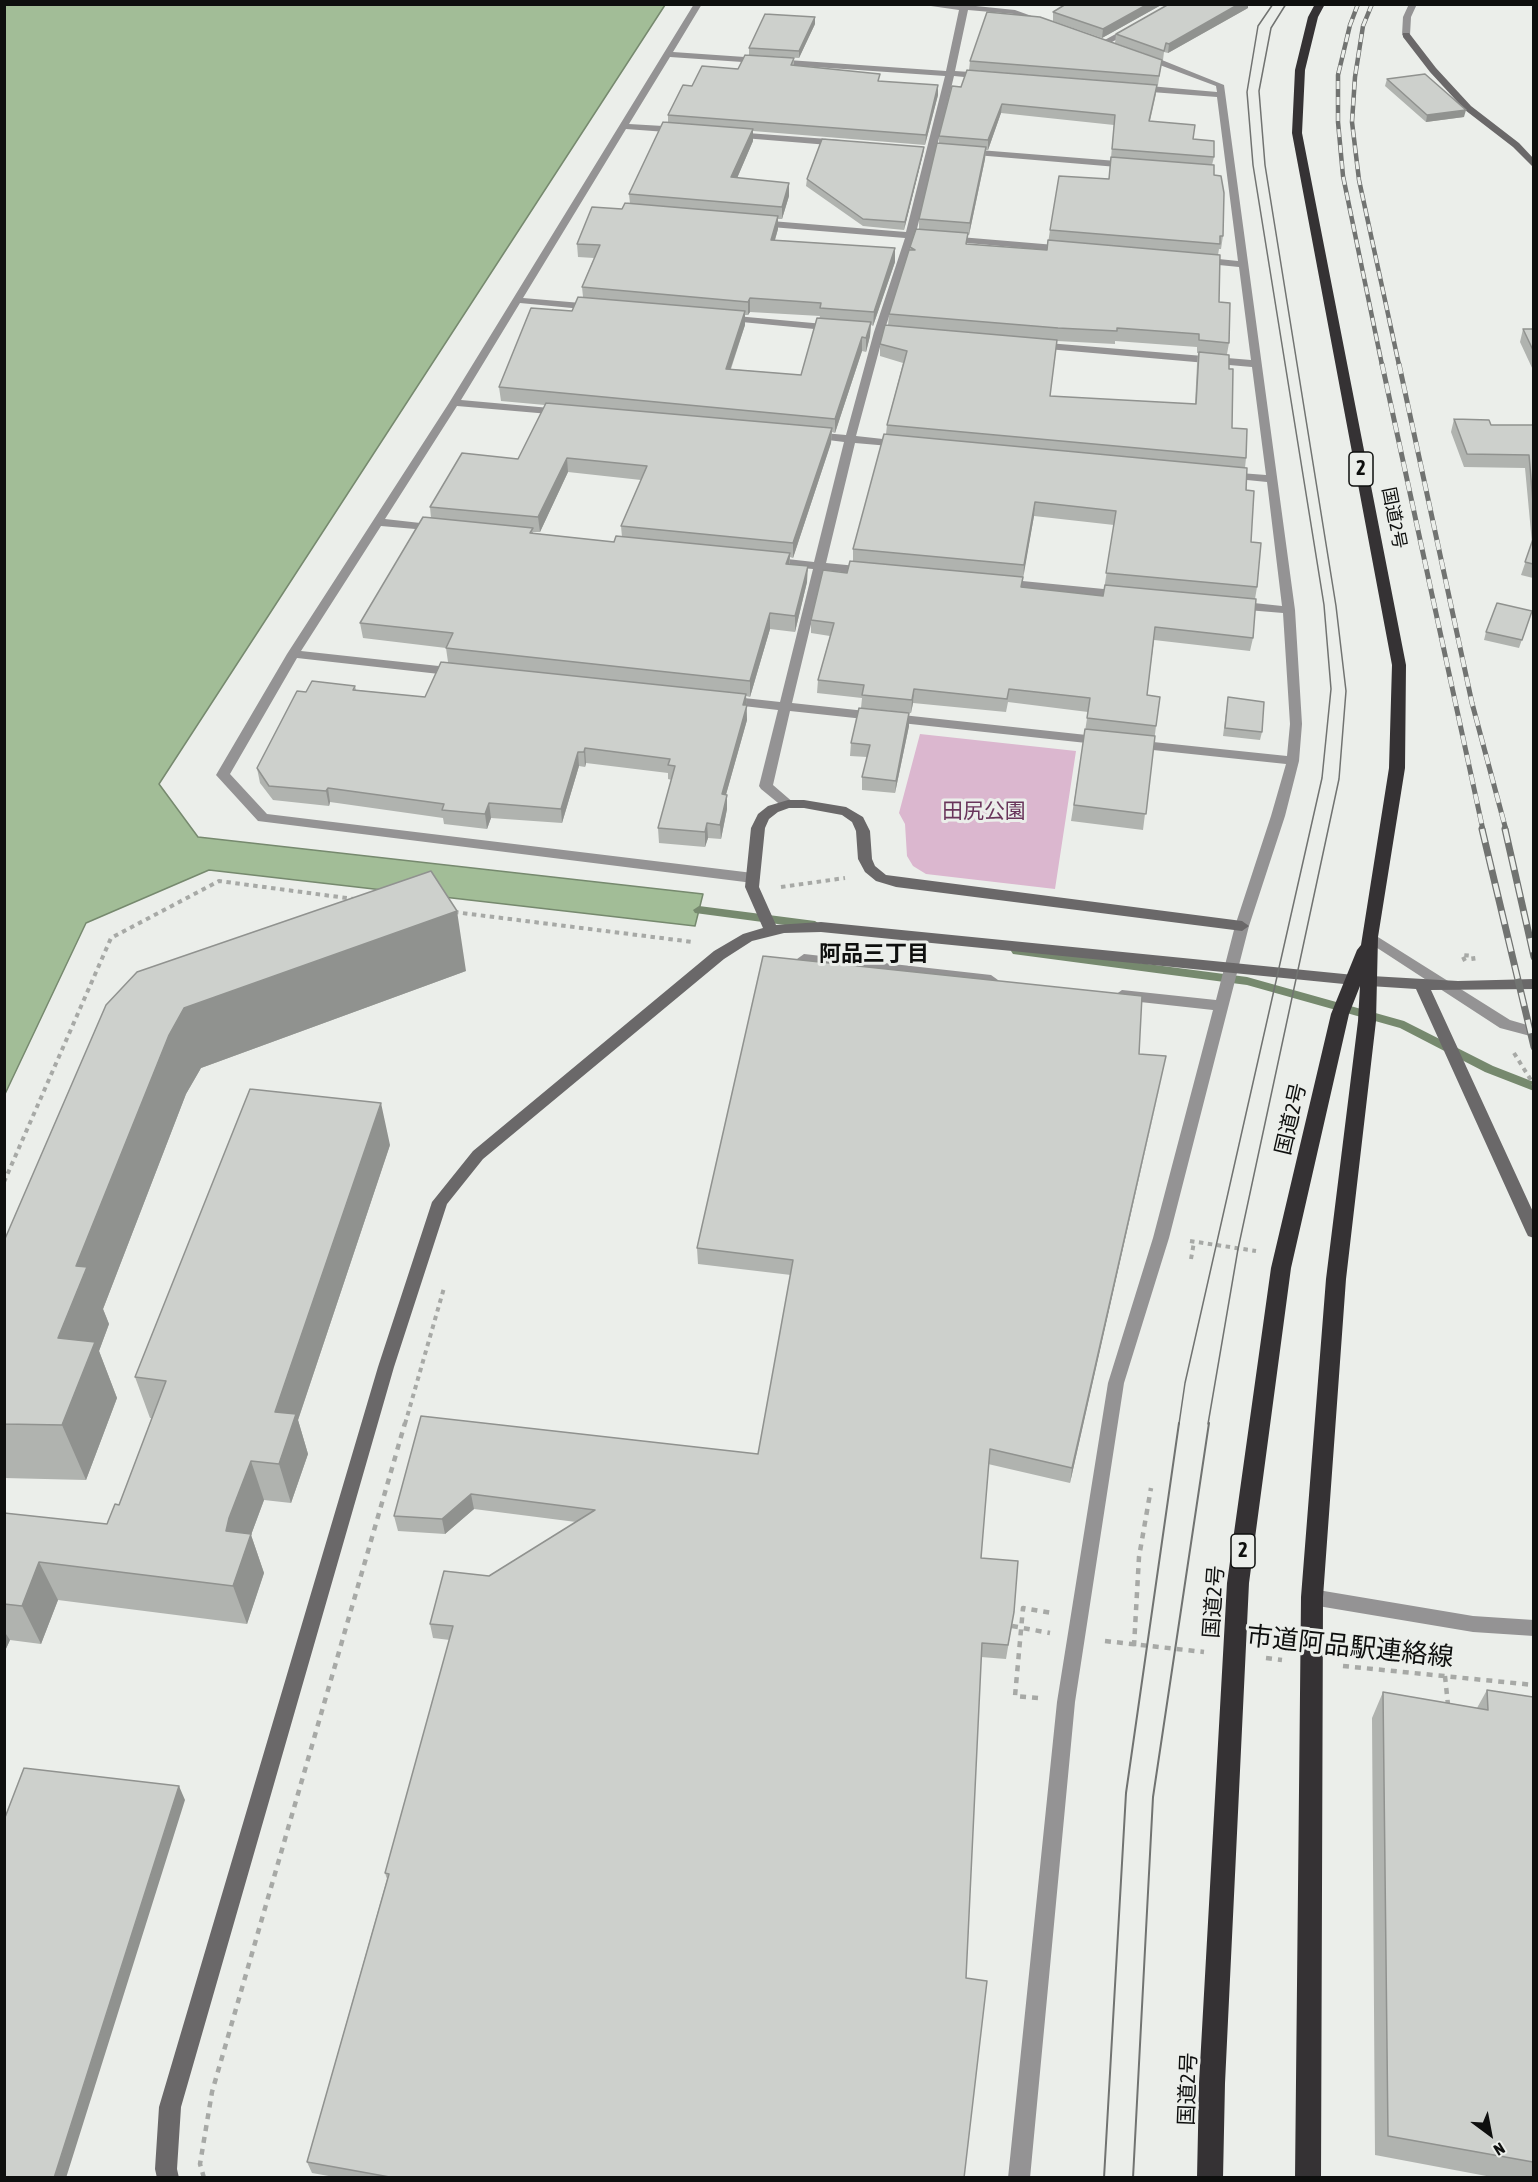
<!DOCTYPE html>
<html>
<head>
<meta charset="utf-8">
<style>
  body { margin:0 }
  #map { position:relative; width:1538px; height:2182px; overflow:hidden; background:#ebeeea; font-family:"Asap Condensed",sans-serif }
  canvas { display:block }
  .frame { position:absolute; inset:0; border:6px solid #0e0f0e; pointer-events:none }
  .north { position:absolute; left:1460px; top:2104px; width:60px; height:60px; -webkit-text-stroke:4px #ebeeea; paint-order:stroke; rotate:148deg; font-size:16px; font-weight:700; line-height:24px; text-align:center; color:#0e0f0e }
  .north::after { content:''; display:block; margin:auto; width:21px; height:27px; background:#0e0f0e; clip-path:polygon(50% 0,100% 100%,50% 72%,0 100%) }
</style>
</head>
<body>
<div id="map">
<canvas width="1538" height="2182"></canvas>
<div class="frame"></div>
<div class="north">N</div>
</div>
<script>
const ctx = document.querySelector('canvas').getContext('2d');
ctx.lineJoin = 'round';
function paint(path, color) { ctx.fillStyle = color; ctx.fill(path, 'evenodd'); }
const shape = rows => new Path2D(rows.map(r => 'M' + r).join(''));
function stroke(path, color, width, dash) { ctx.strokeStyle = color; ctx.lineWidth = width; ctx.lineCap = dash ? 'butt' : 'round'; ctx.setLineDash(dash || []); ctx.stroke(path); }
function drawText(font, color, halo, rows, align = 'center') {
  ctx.font = font + ' "Asap Condensed","Noto Sans JP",sans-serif'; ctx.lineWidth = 6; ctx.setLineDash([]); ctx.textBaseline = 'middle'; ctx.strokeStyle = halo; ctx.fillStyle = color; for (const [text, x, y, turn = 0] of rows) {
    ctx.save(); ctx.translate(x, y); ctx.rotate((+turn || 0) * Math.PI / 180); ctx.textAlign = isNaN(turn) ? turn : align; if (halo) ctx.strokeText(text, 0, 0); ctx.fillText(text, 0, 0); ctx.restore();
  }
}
paint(shape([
  [920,734,1076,751,1055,889,926,874,913,866,907,856,905,824,899,813]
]), '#dbb7cf');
const water = shape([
  [5,5,665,5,159,784,198,837,703,894,695,926,209,870,86,923,5,1094,5,5]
]);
paint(water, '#a2bd97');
stroke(water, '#76896e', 1.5);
paint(shape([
  [699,906,815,921,821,925,815,929,695,913,693,910,699,906],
  [1017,947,1247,977,1404,1021,1493,1066,1534,1082,1534,1091,1485,1072,1400,1028,1247,985,1013,954,1011,951,1013,948,1017,947]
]), '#76896e');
stroke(shape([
  [781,887,845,878],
  [454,912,693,942],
  [1465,961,1462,955,1473,956,1474,963],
  [1514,1053,1534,1085],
  [4,1182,111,938,219,881,354,899],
  [1190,1241,1256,1251],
  [1191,1259,1194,1242],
  [405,1424,444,1288]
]), '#a7a9a6', 4, [4.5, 4.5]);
stroke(shape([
  [1012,1626,1050,1633],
  [1105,1641,1204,1652],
  [1134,1646,1139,1557,1151,1488],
  [1266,1658,1282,1660],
  [1343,1666,1534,1685],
  [1445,1676,1448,1705],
  [1038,1698,1015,1696,1023,1608,1052,1613],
  [204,2178,200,2164,212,2092,405,1423]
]), '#a7a9a6', 4.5, [6, 6]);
paint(shape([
  [694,4,702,4,673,52,946,71,959,10,917,4,956,4,1015,10,1051,23,1047,26,1014,14,968,10,955,71,985,73,989,76,985,79,954,76,916,233,923,236,914,239,884,332,856,436,901,441,906,444,901,447,855,443,826,563,867,567,873,571,867,575,824,570,792,703,1105,737,1111,741,1105,745,790,711,773,785,795,804,793,807,783,807,761,789,759,786,778,710,726,704,720,700,726,696,780,702,813,569,769,565,763,561,769,557,814,562,844,442,812,438,807,435,812,432,846,435,874,332,905,238,759,226,754,223,759,220,906,232,945,76,670,57,629,124,680,127,685,130,680,133,626,129,523,298,593,304,598,307,593,310,520,303,461,400,561,409,566,412,561,415,457,406,385,519,438,525,444,528,438,531,381,526,301,651,457,668,463,672,457,676,297,658,230,774,267,814,753,873,760,878,753,883,258,821,216,775,287,654,449,403,694,4],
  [1409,4,1417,4,1411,17,1410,35,1406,38,1402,35,1403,17,1409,4],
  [1134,24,1138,27,1137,29,1108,44,1101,42,1134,24],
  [1141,54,1147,54,1224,85,1295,610,1302,724,1299,761,1285,816,1249,926,1169,1238,1124,1383,1075,1702,1030,2178,1008,2178,1057,1702,1108,1383,1153,1238,1213,1010,1122,1000,1115,995,1122,990,1216,1000,1235,926,1271,816,1286,764,1134,748,1128,744,1134,740,1287,756,1290,724,1283,613,1235,609,1229,605,1235,601,1282,606,1267,482,1227,478,1221,475,1227,472,1266,475,1252,367,1036,348,1031,345,1036,342,1251,360,1239,267,1199,263,1194,260,1199,257,1238,261,1217,97,1138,91,1134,88,1138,85,1217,92,1216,86,1141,58,1141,54],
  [734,132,841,140,846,143,841,146,731,137,729,135,734,132],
  [967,149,1129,162,1134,165,1129,168,964,154,962,152,967,149],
  [948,236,1067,246,1072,249,1067,252,945,241,945,237,948,236],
  [725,315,835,325,840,328,835,331,721,320,720,318,725,315],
  [1002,579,1124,591,1130,595,1124,599,998,586,996,583,1002,579],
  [1370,932,1510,1020,1534,1027,1534,1037,1500,1028,1365,940,1363,937,1370,932],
  [804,954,991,975,998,980,991,985,804,964,797,959,804,954],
  [1312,1589,1473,1616,1534,1620,1534,1636,1473,1632,1312,1605,1306,1603,1303,1597,1306,1591,1312,1589]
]), '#949394');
paint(shape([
  [1403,33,1409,33,1436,68,1471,106,1519,143,1534,159,1534,168,1513,147,1465,110,1430,72,1403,37,1403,33],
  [788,800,804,800,846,807,863,817,870,831,872,859,875,866,886,875,1242,921,1249,926,1242,931,896,887,876,881,865,872,858,859,856,831,852,822,842,815,804,808,789,808,778,812,769,819,765,828,759,887,776,925,821,922,1354,975,1458,981,1534,979,1534,989,1431,990,1534,1214,1534,1238,1528,1236,1526,1232,1416,989,1354,985,821,932,784,933,752,941,724,959,483,1159,447,1204,394,1367,181,2107,177,2169,179,2178,157,2178,155,2169,159,2107,378,1367,432,1202,473,1151,714,951,743,934,763,928,745,887,751,828,758,814,768,806,788,800]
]), '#6a6869');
paint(shape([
  [1315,4,1325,4,1318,17,1305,70,1302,133,1406,665,1405,768,1378,937,1376,1021,1346,1279,1323,1597,1321,2178,1295,2178,1301,1597,1326,1279,1358,1021,1360,986,1349,1014,1291,1268,1249,1583,1225,2083,1223,2178,1197,2178,1199,2083,1227,1583,1271,1268,1331,1014,1357,950,1361,945,1389,768,1392,665,1292,133,1295,70,1308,17,1315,4]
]), '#353234');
stroke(shape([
  [1179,1424,1185,1383,1322,778,1331,689,1324,605,1253,165,1247,92,1258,26,1273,4],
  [1208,1424,1238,1249,1339,779,1346,691,1336,606,1265,165,1259,91,1271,28,1286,4]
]), '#717371', 1.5);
stroke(shape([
  [1104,2178,1126,1793,1179,1423],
  [1133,2178,1153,1797,1209,1423]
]), '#717371', 2);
const railFar2 = shape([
  [1358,4,1350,25,1338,75,1338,122,1343,176,1382,365],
  [1372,4,1363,26,1355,77,1352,122,1359,180,1399,365]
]);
const railFar1 = shape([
  [1382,364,1483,830],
  [1399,364,1472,703,1506,830]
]);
const rail = shape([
  [1482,829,1534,1047],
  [1505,829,1534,957]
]);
stroke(railFar2, '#717371', 4.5);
stroke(railFar1, '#717371', 5);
stroke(rail, '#717371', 7);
stroke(railFar2, '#ebeeea', 3, [8]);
stroke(railFar1, '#ebeeea', 4, [10]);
stroke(rail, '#ebeeea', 4.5, [14]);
paint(shape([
  [1066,4,1163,4,1102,38,1053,21,1053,12],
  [1248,8,1168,53,1164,52,1163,60,1115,43,1116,34],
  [815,24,799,58,749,55,749,48],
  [794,58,794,66,880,81,938,95,925,145,753,131,753,141,737,178,789,196,782,219,778,219,778,229,775,240,895,248,895,262,873,326,871,325,870,336,866,352,862,351,835,433,832,432,831,443,793,558,790,557,790,564,807,582,795,632,770,629,750,697,746,696,747,720,726,794,727,809,721,839,708,838,705,847,659,843,658,828,672,780,668,779,668,773,586,763,585,767,579,766,562,823,491,818,487,829,444,824,443,818,330,802,329,806,273,800,260,783,257,768,306,692,355,686,356,690,425,697,448,662,446,648,363,638,360,623,431,518,430,507,518,459,545,405,501,401,499,387,572,311,583,297,582,287,594,258,578,257,577,244,630,204,629,194,668,122,668,115,692,86,738,69],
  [750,312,820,316,801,375,731,369,745,325,745,315,748,315],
  [568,472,641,480,621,526,622,537,614,542,533,533,533,532,540,532],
  [1162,60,1158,85,969,70,970,61],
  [1387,79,1464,117,1426,122,1385,86],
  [952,86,1156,94,1150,121,1193,139,1214,157,1212,165,1214,175,1223,236,1221,249,1219,249,1218,255,1219,302,1229,343,1227,354,1232,428,1246,458,1245,468,1251,542,1257,587,1255,599,1253,638,1250,651,1154,640,1147,695,1156,726,1143,830,1071,821,1088,712,1008,702,1006,712,913,703,911,713,861,708,862,698,817,693,818,680,830,636,811,633,811,620,847,573,853,561,853,549,886,434,887,425,903,363,880,356,880,344,888,325,889,314,910,250,910,247,919,229,919,219,939,143,939,136],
  [1001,113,1114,125,1109,179,1050,230,1047,250,967,244,967,235,969,235,985,159,986,150,988,150],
  [1057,341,1115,344,1115,341,1197,347,1197,353,1198,353,1197,364,1195,404,1050,396],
  [1034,516,1114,525,1103,596,1021,587],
  [924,147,923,154,904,230,863,226,806,186,807,179],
  [1523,329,1533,329,1533,370,1520,342],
  [1454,419,1491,425,1533,425,1533,578,1521,575,1532,543,1525,468,1464,467,1451,432],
  [1532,611,1519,648,1484,640,1486,632],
  [1228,697,1262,732,1260,740,1223,736],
  [909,713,909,726,895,793,862,790,862,777,867,757,850,756,851,743],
  [466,971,201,1068,186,1094,103,1309,109,1324,99,1351,117,1398,86,1480,4,1478,4,1241,106,1005],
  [1139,1054,1166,1056,1070,1483,988,1464,981,1558,1014,1612,1006,1659,981,1657,966,1978,964,2178,340,2178,312,2173,307,2162,387,1879,385,1873,450,1640,433,1638,430,1624,489,1576,576,1522,474,1509,445,1534,398,1531,394,1516,421,1416,758,1454,791,1275,698,1264,697,1248],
  [390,1145,298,1420,308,1454,291,1503,264,1500,251,1535,264,1573,247,1624,58,1600,41,1644,10,1640,4,1653,4,1513,107,1524,119,1505,152,1418,150,1418,135,1377],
  [1487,1690,1533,1697,1533,2178,1497,2178,1375,2155,1372,1718,1383,1692,1477,1708]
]), '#b0b3af');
paint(shape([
  [1148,4,1163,4,1102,38,1103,29],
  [1239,4,1248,4,1248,8,1168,53,1169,44],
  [815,17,815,24,799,58,799,51],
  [938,85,938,95,925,145,926,135],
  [1002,104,1001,113,988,150,988,140],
  [1466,110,1464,117,1426,122,1427,115],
  [753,129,753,141,732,190,731,177],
  [924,147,923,154,904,230,905,222],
  [986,147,985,159,969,235,970,223],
  [789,183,789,196,782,219,782,207],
  [778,216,778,229,771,253,771,240],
  [895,248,895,262,873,326,874,312],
  [750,298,750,312,748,315,748,302],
  [745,311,745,325,726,382,726,369],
  [871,322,870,336,866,352,866,338],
  [862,337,862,351,835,433,835,419],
  [832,428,831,443,793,558,793,543],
  [567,458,568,472,540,532,538,517],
  [1035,502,1034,516,1023,579,1024,565],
  [790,553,789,569,786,564],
  [808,566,807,582,795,632,795,616],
  [770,613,770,629,750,697,750,681],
  [914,689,913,703,911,713,912,700],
  [746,694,747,720,722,809,722,794],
  [909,713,909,726,895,793,896,781],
  [585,748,586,763,585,767,584,752],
  [578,752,579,766,562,823,561,809],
  [328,788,330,802,329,806,326,791],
  [727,795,727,809,721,839,720,825],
  [489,803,491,818,487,829,485,814],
  [707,823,708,838,705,847,705,832],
  [457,911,466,971,201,1068,186,1094,103,1309,109,1324,99,1351,117,1398,86,1480,62,1425,58,1338,76,1266,169,1035,184,1008],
  [1163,1072,1070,1483,1072,1468],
  [381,1103,390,1145,298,1420,308,1454,291,1503,279,1464,275,1412],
  [251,1461,264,1500,251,1535,264,1573,247,1624,233,1586,226,1531,229,1518],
  [471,1494,474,1509,445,1534,442,1519],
  [39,1562,58,1600,41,1644,22,1606],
  [4,1631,10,1640,4,1653],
  [179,1786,185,1800,66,2178,54,2178]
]), '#90928f');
const building = shape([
  [1066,4,1148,4,1103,29,1053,12,1066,4],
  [1169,4,1239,4,1169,44,1166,43,1164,51,1116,34,1169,4],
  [987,12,1040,17,1162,60,1159,76,970,61,987,12],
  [765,14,815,17,799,51,749,48,765,14],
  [745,55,794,58,791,65,880,74,878,81,938,85,926,135,668,115,683,85,692,86,702,66,738,69,745,55],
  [967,70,1157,85,1149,121,1195,125,1193,139,1214,141,1214,157,1112,149,1115,115,1002,104,988,140,939,136,952,86,961,87,967,70],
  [1425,74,1466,110,1427,115,1387,79,1425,74],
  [663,122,753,129,731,177,789,183,782,207,629,194,663,122],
  [822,139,924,147,905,222,863,219,807,179,822,139],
  [937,143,986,147,970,223,919,219,937,143],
  [1111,157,1214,165,1214,175,1221,176,1224,193,1223,236,1220,236,1220,244,1050,230,1059,176,1109,179,1111,157],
  [625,203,778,216,771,240,895,248,874,312,820,308,821,303,750,298,748,302,582,287,600,245,577,244,592,207,622,209,625,203],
  [916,229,968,233,966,244,1047,250,1048,240,1220,255,1219,302,1230,303,1229,343,1199,340,1199,334,1117,328,1117,331,1058,328,889,314,909,250,915,250,910,247,916,229],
  [578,297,745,311,726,369,801,375,817,318,871,322,866,338,862,337,835,419,499,387,531,308,572,311,578,297],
  [885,325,1057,340,1050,396,1196,404,1199,352,1229,355,1229,369,1233,369,1232,428,1247,429,1246,458,887,425,907,351,880,344,885,325],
  [1523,329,1533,329,1533,350,1523,329],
  [546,403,832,428,793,543,621,526,647,466,567,458,538,517,430,507,462,453,518,459,546,403],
  [1454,419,1489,420,1491,425,1533,425,1533,502,1529,455,1467,454,1454,419],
  [884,434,1247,468,1246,490,1254,491,1251,542,1261,543,1257,587,1106,573,1116,511,1035,502,1024,565,853,549,884,434],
  [423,517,533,528,530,533,614,542,616,536,790,553,786,564,808,566,795,616,770,613,750,681,446,648,453,633,360,623,423,517],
  [1533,539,1533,564,1525,562,1533,539],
  [850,561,1023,577,1021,587,1103,596,1105,585,1256,599,1253,638,1155,627,1147,695,1160,697,1156,726,1087,718,1090,698,1009,689,1007,699,914,689,912,700,862,695,864,685,818,680,834,623,811,620,823,570,847,573,850,561],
  [1497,603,1532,611,1522,640,1486,632,1497,603],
  [441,662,746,694,743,705,747,705,722,794,727,795,720,825,707,823,705,832,658,828,675,766,668,765,670,759,585,748,584,752,578,752,561,809,489,803,485,814,442,810,444,804,328,788,326,791,269,786,257,768,297,691,306,692,312,681,355,686,353,690,425,697,441,662],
  [1228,697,1264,702,1262,732,1225,728,1228,697],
  [859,708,909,713,896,781,862,777,870,745,851,743,859,708],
  [1085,729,1155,736,1146,814,1074,805,1085,729],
  [431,871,457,911,184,1008,169,1035,76,1266,87,1267,58,1338,95,1342,62,1425,4,1424,4,1241,106,1005,137,972,431,871],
  [763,956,1142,996,1139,1054,1166,1056,1072,1468,990,1449,981,1558,1018,1561,1014,1612,1008,1645,982,1643,966,1978,987,1981,964,2178,395,2178,307,2162,389,1874,385,1873,453,1626,430,1624,444,1571,489,1576,595,1510,471,1494,442,1519,394,1516,421,1416,758,1454,793,1260,697,1248,763,956],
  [250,1089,381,1103,275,1412,296,1414,279,1464,251,1461,229,1518,226,1531,251,1534,233,1586,39,1562,22,1606,4,1604,4,1513,107,1524,115,1504,119,1505,166,1381,135,1377,250,1089],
  [1487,1690,1533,1697,1533,2162,1388,2136,1383,1692,1488,1710,1487,1690],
  [24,1768,179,1786,54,2178,4,2178,4,1820,24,1768]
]);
paint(building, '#cdd0cc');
stroke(building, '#90928f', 1.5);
drawText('18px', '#0e0f0e', '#ebeeea', [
  ["国道2号",1394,518,79]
]);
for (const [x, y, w] of [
  [1361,469,24],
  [1243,1551,24]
]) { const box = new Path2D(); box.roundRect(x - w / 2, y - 17, w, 34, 4.5); ctx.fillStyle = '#ebeeea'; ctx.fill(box); stroke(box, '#0e0f0e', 1.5); }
drawText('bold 20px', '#0e0f0e', null, [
  ["2",1361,469],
  ["2",1243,1551]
]);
drawText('21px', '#69355b', '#ebeeea', [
  ["田尻公園",984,811]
]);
drawText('21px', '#0e0f0e', '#ebeeea', [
  ["国道2号",1291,1119,-77],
  ["国道2号",1214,1602,-86],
  ["国道2号",1188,2089,-88]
]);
drawText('bold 22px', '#0e0f0e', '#ebeeea', [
  ["阿品三丁目",874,954]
]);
drawText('26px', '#0e0f0e', '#ebeeea', [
  ["市道阿品駅連絡線",1350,1647,6]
]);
</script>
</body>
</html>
